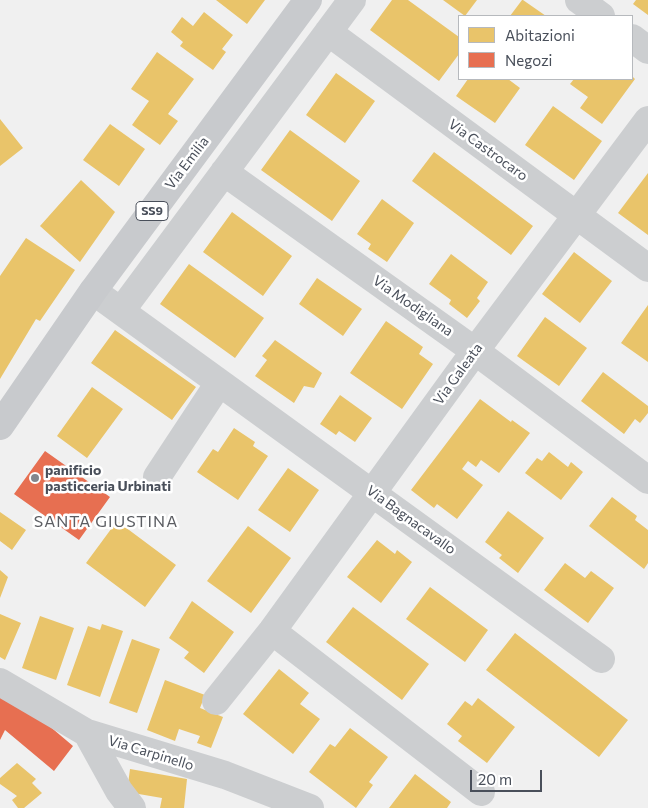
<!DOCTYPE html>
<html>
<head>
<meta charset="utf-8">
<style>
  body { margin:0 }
  #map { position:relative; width:648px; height:808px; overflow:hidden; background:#f0f0f0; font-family:Commissioner,sans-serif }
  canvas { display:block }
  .legend { position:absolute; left:458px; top:15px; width:175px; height:65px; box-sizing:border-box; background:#fff; border:1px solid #b6b9bd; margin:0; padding:6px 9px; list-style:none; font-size:15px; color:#494f5a }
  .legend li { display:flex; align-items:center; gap:10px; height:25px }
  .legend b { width:25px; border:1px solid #b6b9bd }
  .scale { position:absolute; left:470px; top:770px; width:72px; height:22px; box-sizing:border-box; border:2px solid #494f5a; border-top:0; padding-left:6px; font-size:15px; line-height:18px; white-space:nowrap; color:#494f5a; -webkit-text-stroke:4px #fff; paint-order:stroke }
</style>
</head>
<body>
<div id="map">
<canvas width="648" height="808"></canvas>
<ul class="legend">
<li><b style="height:14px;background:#e9c46a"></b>Abitazioni</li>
<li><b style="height:14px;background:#e76f51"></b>Negozi</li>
</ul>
<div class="scale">20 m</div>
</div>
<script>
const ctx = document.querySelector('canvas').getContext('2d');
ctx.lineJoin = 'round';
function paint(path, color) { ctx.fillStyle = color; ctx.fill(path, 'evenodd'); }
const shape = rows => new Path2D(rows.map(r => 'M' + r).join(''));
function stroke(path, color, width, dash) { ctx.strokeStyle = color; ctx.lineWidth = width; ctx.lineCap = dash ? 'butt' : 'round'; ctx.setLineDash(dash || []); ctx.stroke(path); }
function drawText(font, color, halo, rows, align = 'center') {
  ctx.font = font + ' Commissioner,sans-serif'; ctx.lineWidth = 5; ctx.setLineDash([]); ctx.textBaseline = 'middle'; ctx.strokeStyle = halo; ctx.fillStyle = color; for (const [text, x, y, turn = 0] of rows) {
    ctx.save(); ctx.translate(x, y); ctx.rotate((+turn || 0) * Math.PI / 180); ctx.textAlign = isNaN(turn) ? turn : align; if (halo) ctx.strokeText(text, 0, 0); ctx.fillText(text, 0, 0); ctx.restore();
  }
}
paint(shape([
  [216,0,265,0,247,24],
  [392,0,408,0,459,37,459,54,439,81,370,30],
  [443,0,477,0,465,16],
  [522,0,523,0,546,16,510,16],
  [636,0,648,0,648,15,633,4],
  [204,12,233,35,222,49,226,52,213,70,180,46,183,42,171,32,182,17,193,26],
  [157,52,194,79,168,114,178,121,160,145,132,125,149,101,131,89],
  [336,73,375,101,345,143,306,115],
  [632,76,635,79,602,124,580,108,588,97,570,84,574,79,632,79],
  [468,79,508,79,520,88,495,123,456,96],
  [553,106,602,141,574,180,525,145],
  [0,119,23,148,0,166],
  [110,124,145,149,119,186,83,160],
  [290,130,360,181,332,221,261,170],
  [434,152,533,226,511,255,412,181],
  [648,173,648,235,618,213],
  [81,180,115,212,80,262,40,226],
  [382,199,414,223,387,262,368,249,371,244,357,234],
  [232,212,292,256,263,296,203,252],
  [26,238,75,270,40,321,36,319,0,379,0,276],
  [574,252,612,281,580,323,542,294],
  [451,254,488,282,477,298,480,301,467,318,449,304,451,300,429,284],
  [189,264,264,318,235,358,160,304],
  [317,278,362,309,343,336,299,304],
  [648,305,648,362,621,343],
  [545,317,587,348,559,386,517,356],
  [386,321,423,347,419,354,433,364,402,409,350,373],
  [115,330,196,387,172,420,91,363],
  [275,340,322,373,314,388,304,386,294,403,255,376,267,360,262,356],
  [603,372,648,406,648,413,640,423,635,419,624,434,581,401],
  [92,387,123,409,87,458,57,436],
  [340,395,372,418,355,442,339,431,336,435,320,424],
  [480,399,511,422,512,420,530,433,499,473,481,460,476,467,468,461,462,469,483,485,457,519,437,504,434,508,411,490],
  [234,428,255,442,253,446,268,456,238,500,197,472,213,449,218,452],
  [549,452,568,467,571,462,583,472,561,500,525,473,537,458,542,461],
  [288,468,319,490,290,532,258,510],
  [612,497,637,516,635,520,648,530,648,563,644,569,589,526],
  [508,511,544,538,518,573,499,558,502,555,485,542],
  [0,512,26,530,12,550,0,541],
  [117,521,176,565,145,607,86,563],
  [248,526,291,558,251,613,207,581],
  [377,540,395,554,397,550,412,562,381,603,347,577],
  [565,563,585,578,591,571,614,588,588,623,544,590],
  [0,570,8,577,0,598],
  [430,587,488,630,465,662,406,619],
  [192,601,234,632,204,673,184,658,189,652,169,638],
  [353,607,429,664,402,700,326,642],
  [0,614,21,623,5,660,0,657],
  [40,616,74,628,56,680,22,668],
  [102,624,123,631,100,697,67,685,88,626,100,630],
  [515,633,628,720,599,757,486,670],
  [132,639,160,649,137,713,109,703],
  [279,669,309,693,300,704,320,719,293,754,243,714],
  [165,680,205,695,200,708,223,717,211,748,197,743,200,736,179,729,175,741,147,730],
  [478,698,515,727,487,763,458,741,462,736,447,724,465,701,472,706],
  [350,728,388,757,369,782,373,785,356,808,309,772,330,744,335,747],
  [17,763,36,779,32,783,42,793,24,808,18,808,12,800,17,796,0,784,0,778],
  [130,769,187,779,184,808,160,808,162,798,127,792],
  [415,774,451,802,447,808,389,808]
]), '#e9c46a');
paint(shape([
  [45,451,110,497,79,540,14,494],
  [0,693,34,713,73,746,54,771,5,730,0,740]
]), '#e76f51');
stroke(shape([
  [579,0,601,16],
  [328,32,648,268],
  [632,38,648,50],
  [224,172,475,351,648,480],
  [93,291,601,659],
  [121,311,352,0],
  [157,477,219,383],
  [272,631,481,792],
  [0,682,87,733,225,775,310,808],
  [216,701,272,631,475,351,648,120],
  [87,733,119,791,132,808]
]), '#ccced0', 28);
stroke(shape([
  [0,426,93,291,308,0]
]), '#c8cacd', 28);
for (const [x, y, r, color] of [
  [35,478,5,"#83878e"]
]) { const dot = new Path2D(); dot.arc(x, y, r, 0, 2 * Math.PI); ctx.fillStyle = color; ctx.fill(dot); stroke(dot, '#fff', 2); }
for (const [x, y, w] of [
  [152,211,32]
]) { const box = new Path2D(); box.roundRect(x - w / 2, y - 9.5, w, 19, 4); ctx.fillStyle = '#fff'; ctx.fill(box); stroke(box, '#494f5a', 1); }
drawText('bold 12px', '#494f5a', null, [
  ["SS9",152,211]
]);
drawText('14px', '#494f5a', '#fff', [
  ["Via Castrocaro",488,150,36],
  ["Via Emilia",187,163,-53],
  ["Via Modigliana",413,306,35],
  ["Via Galeata",458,374,-54],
  ["Via Bagnacavallo",411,520,36],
  ["Via Carpinello",151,753,17]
]);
drawText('bold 14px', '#494f5a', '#fff', [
  ["panificio",45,470],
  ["pasticceria Urbinati",45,486]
], 'left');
ctx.letterSpacing = '1px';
drawText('16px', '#5c5e63', '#fff', [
  ["SANTA GIUSTINA",106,522]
]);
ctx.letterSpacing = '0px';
</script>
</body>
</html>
